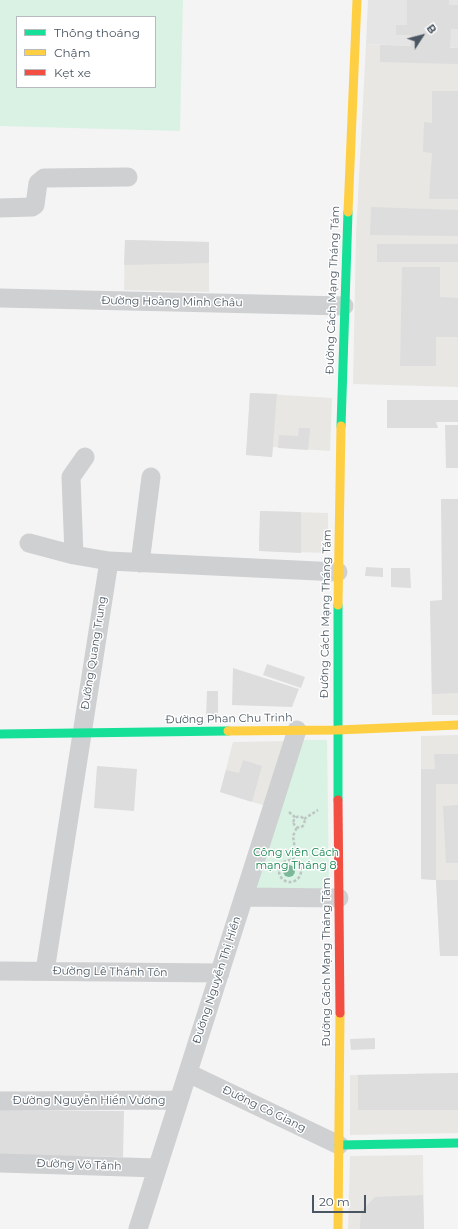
<!DOCTYPE html>
<html>
<head>
<meta charset="utf-8">
<style>
  body { margin:0 }
  #map { position:relative; width:458px; height:1229px; overflow:hidden; background:#f4f4f4; font-family:Montserrat,sans-serif }
  canvas { display:block }
  .legend { position:absolute; left:16px; top:16px; width:140px; height:72px; box-sizing:border-box; background:#fff; border:1px solid #b7bbc0; margin:0; padding:5px 7px; list-style:none; font-size:12px; color:#4a5661 }
  .legend li { display:flex; align-items:center; gap:8px; height:20px }
  .legend b { width:20px; border:1px solid #b7bbc0 }
  .north { position:absolute; left:402px; top:16px; width:40px; height:40px; -webkit-text-stroke:3px #fff; paint-order:stroke; rotate:54deg; font-size:11px; font-weight:700; line-height:16px; text-align:center; color:#4a5661 }
  .north::after { content:''; display:block; margin:auto; width:14px; height:18px; background:#4a5661; clip-path:polygon(50% 0,100% 100%,50% 72%,0 100%) }
  .scale { position:absolute; left:312px; top:1195px; width:54px; height:18px; box-sizing:border-box; border:2px solid #4a5661; border-top:0; padding-left:5px; font-size:12px; line-height:14px; white-space:nowrap; color:#4a5661; -webkit-text-stroke:3px #fff; paint-order:stroke }
</style>
</head>
<body>
<div id="map">
<canvas width="458" height="1229"></canvas>
<ul class="legend">
<li><b style="height:5px;background:#16e098"></b>Thông thoáng</li>
<li><b style="height:5px;background:#ffcf43"></b>Chậm</li>
<li><b style="height:5px;background:#f24e42"></b>Kẹt xe</li>
</ul>
<div class="north">B</div>
<div class="scale">20 m</div>
</div>
<script>
const ctx = document.querySelector('canvas').getContext('2d');
ctx.lineJoin = 'round';
function paint(path, color) { ctx.fillStyle = color; ctx.fill(path, 'evenodd'); }
const shape = rows => new Path2D(rows.map(r => 'M' + r).join(''));
function stroke(path, color, width, dash) { ctx.strokeStyle = color; ctx.lineWidth = width; ctx.lineCap = dash ? 'butt' : 'round'; ctx.setLineDash(dash || []); ctx.stroke(path); }
function drawText(font, color, halo, rows, align = 'center') {
  ctx.font = font + ' Montserrat,sans-serif'; ctx.lineWidth = 3; ctx.setLineDash([]); ctx.textBaseline = 'middle'; ctx.strokeStyle = halo; ctx.fillStyle = color; for (const [text, x, y, turn = 0] of rows) {
    ctx.save(); ctx.translate(x, y); ctx.rotate((+turn || 0) * Math.PI / 180); ctx.textAlign = isNaN(turn) ? turn : align; if (halo) ctx.strokeText(text, 0, 0); ctx.fillText(text, 0, 0); ctx.restore();
  }
}
paint(shape([
  [366,44,458,48,458,387,353,384,356,235],
  [125,240,209,242,209,292,124,290],
  [250,393,332,398,330,451,273,447,272,457,246,455],
  [260,511,328,513,328,553,259,551],
  [458,600,458,715,432,715,430,601],
  [458,735,458,956,440,956,436,880,421,879,421,736],
  [287,741,266,806,220,792,233,742],
  [458,1073,458,1133,350,1135,350,1075],
  [423,1155,424,1229,348,1229,350,1156]
]), '#e8e7e3');
paint(shape([
  [368,0,458,0,458,48,366,44]
]), '#e6e5e6');
paint(shape([
  [0,0,183,0,180,131,0,126],
  [17,17,155,17,155,87,17,87],
  [301,740,327,740,329,892,253,890]
]), '#d9f2e3');
paint(shape([
  [407,0,449,0,449,5,458,5,458,29,451,29,450,48,458,48,458,64,380,62,380,45,411,46,411,35,396,35,396,25,407,25],
  [432,91,458,91,458,199,429,199,432,153,423,152,424,122,432,123],
  [371,207,458,210,458,236,370,235],
  [125,240,209,242,209,263,124,265],
  [377,244,458,244,458,262,377,262],
  [402,267,440,267,440,297,458,298,458,337,436,337,436,366,400,366],
  [250,393,277,394,272,457,246,455],
  [387,400,458,400,458,422,436,422,438,428,387,428],
  [445,425,458,425,458,468,446,468],
  [299,428,310,428,308,450,278,448,279,435,298,436],
  [441,499,458,499,458,693,432,694,430,601,442,600],
  [260,511,301,512,301,553,259,551],
  [366,567,383,568,383,577,365,576],
  [391,568,410,568,411,588,391,587],
  [267,664,305,677,301,688,263,675],
  [233,668,299,689,292,707,232,705],
  [207,691,218,691,218,718,206,718],
  [434,754,458,754,458,784,436,784,436,880,421,879,421,769,435,769],
  [243,760,262,766,252,802,220,792,226,770,239,773],
  [97,766,137,769,134,811,94,808],
  [458,805,458,863,446,863,443,806],
  [436,880,458,880,458,956,440,956],
  [375,1038,375,1049,351,1050,350,1039],
  [458,1073,458,1110,358,1110,358,1075],
  [0,1110,124,1111,123,1157,0,1155],
  [423,1195,424,1229,360,1229,361,1211,375,1197]
]), '#ddddde');
stroke(shape([
  [289,812,296,818],
  '293.5 822a5.5 5.5 0 1 1 11 0a5.5 5.5 0 1 1-11 0Z',
  [304,819,318,810],
  [293,860,295,850,293,836,297,827],
  '279 871a11 11 0 1 1 22 0a11 11 0 1 1-22 0Z'
]), '#bcc7c4', 2.5, [3, 2]);
stroke(shape([
  [0,208,32,207,35,205,38,183,44,178,128,177],
  [0,298,344,306],
  [29,543,74,555,109,561],
  [74,555,71,477,85,457],
  [140,563,151,477],
  [244,897,339,898],
  [0,971,220,973],
  [45,971,109,561,338,572],
  [188,1073,339,1145],
  [0,1101,179,1100],
  [0,1163,157,1168],
  [138,1229,297,730]
]), '#ced0d2', 19);
stroke(shape([
  [341,426,348,212],
  [0,734,228,731],
  [338,800,338,605],
  [339,1145,458,1143]
]), '#16e098', 9);
stroke(shape([
  [348,212,357,0],
  [338,605,341,426],
  [228,731,337,730,458,725],
  [338,1229,340,1013]
]), '#ffcf43', 9);
stroke(shape([
  [338,800,340,1013]
]), '#f24e42', 9);
ctx.fillStyle = '#7ab899';
for (const [x, y] of [
  [289,871]
]) { ctx.beginPath(); ctx.arc(x, y, 6, 0, 2 * Math.PI); ctx.fill(); }
drawText('11px', '#4a5661', '#fff', [
  ["Đường Cách Mạng Tháng Tám",333,290,-88],
  ["Đường Hoàng Minh Châu",172,302,1],
  ["Đường Cách Mạng Tháng Tám",326,614,-89],
  ["Đường Quang Trung",94,653,-81],
  ["Đường Phan Chu Trinh",229,719,-1],
  ["Đường Cách Mạng Tháng Tám",327,962,-90],
  ["Đường Lê Thánh Tôn",110,972,1],
  ["Đường Nguyễn Thị Hiền",217,980,-72],
  ["Đường Nguyễn Hiền Vương",89,1101],
  ["Đường Cô Giang",264,1109,26],
  ["Đường Võ Tánh",79,1165,2]
]);
drawText('11px', '#17864f', '#fff', [
  ["Công viên Cách",296,853],
  ["mạng Tháng 8",296,866]
]);
</script>
</body>
</html>
